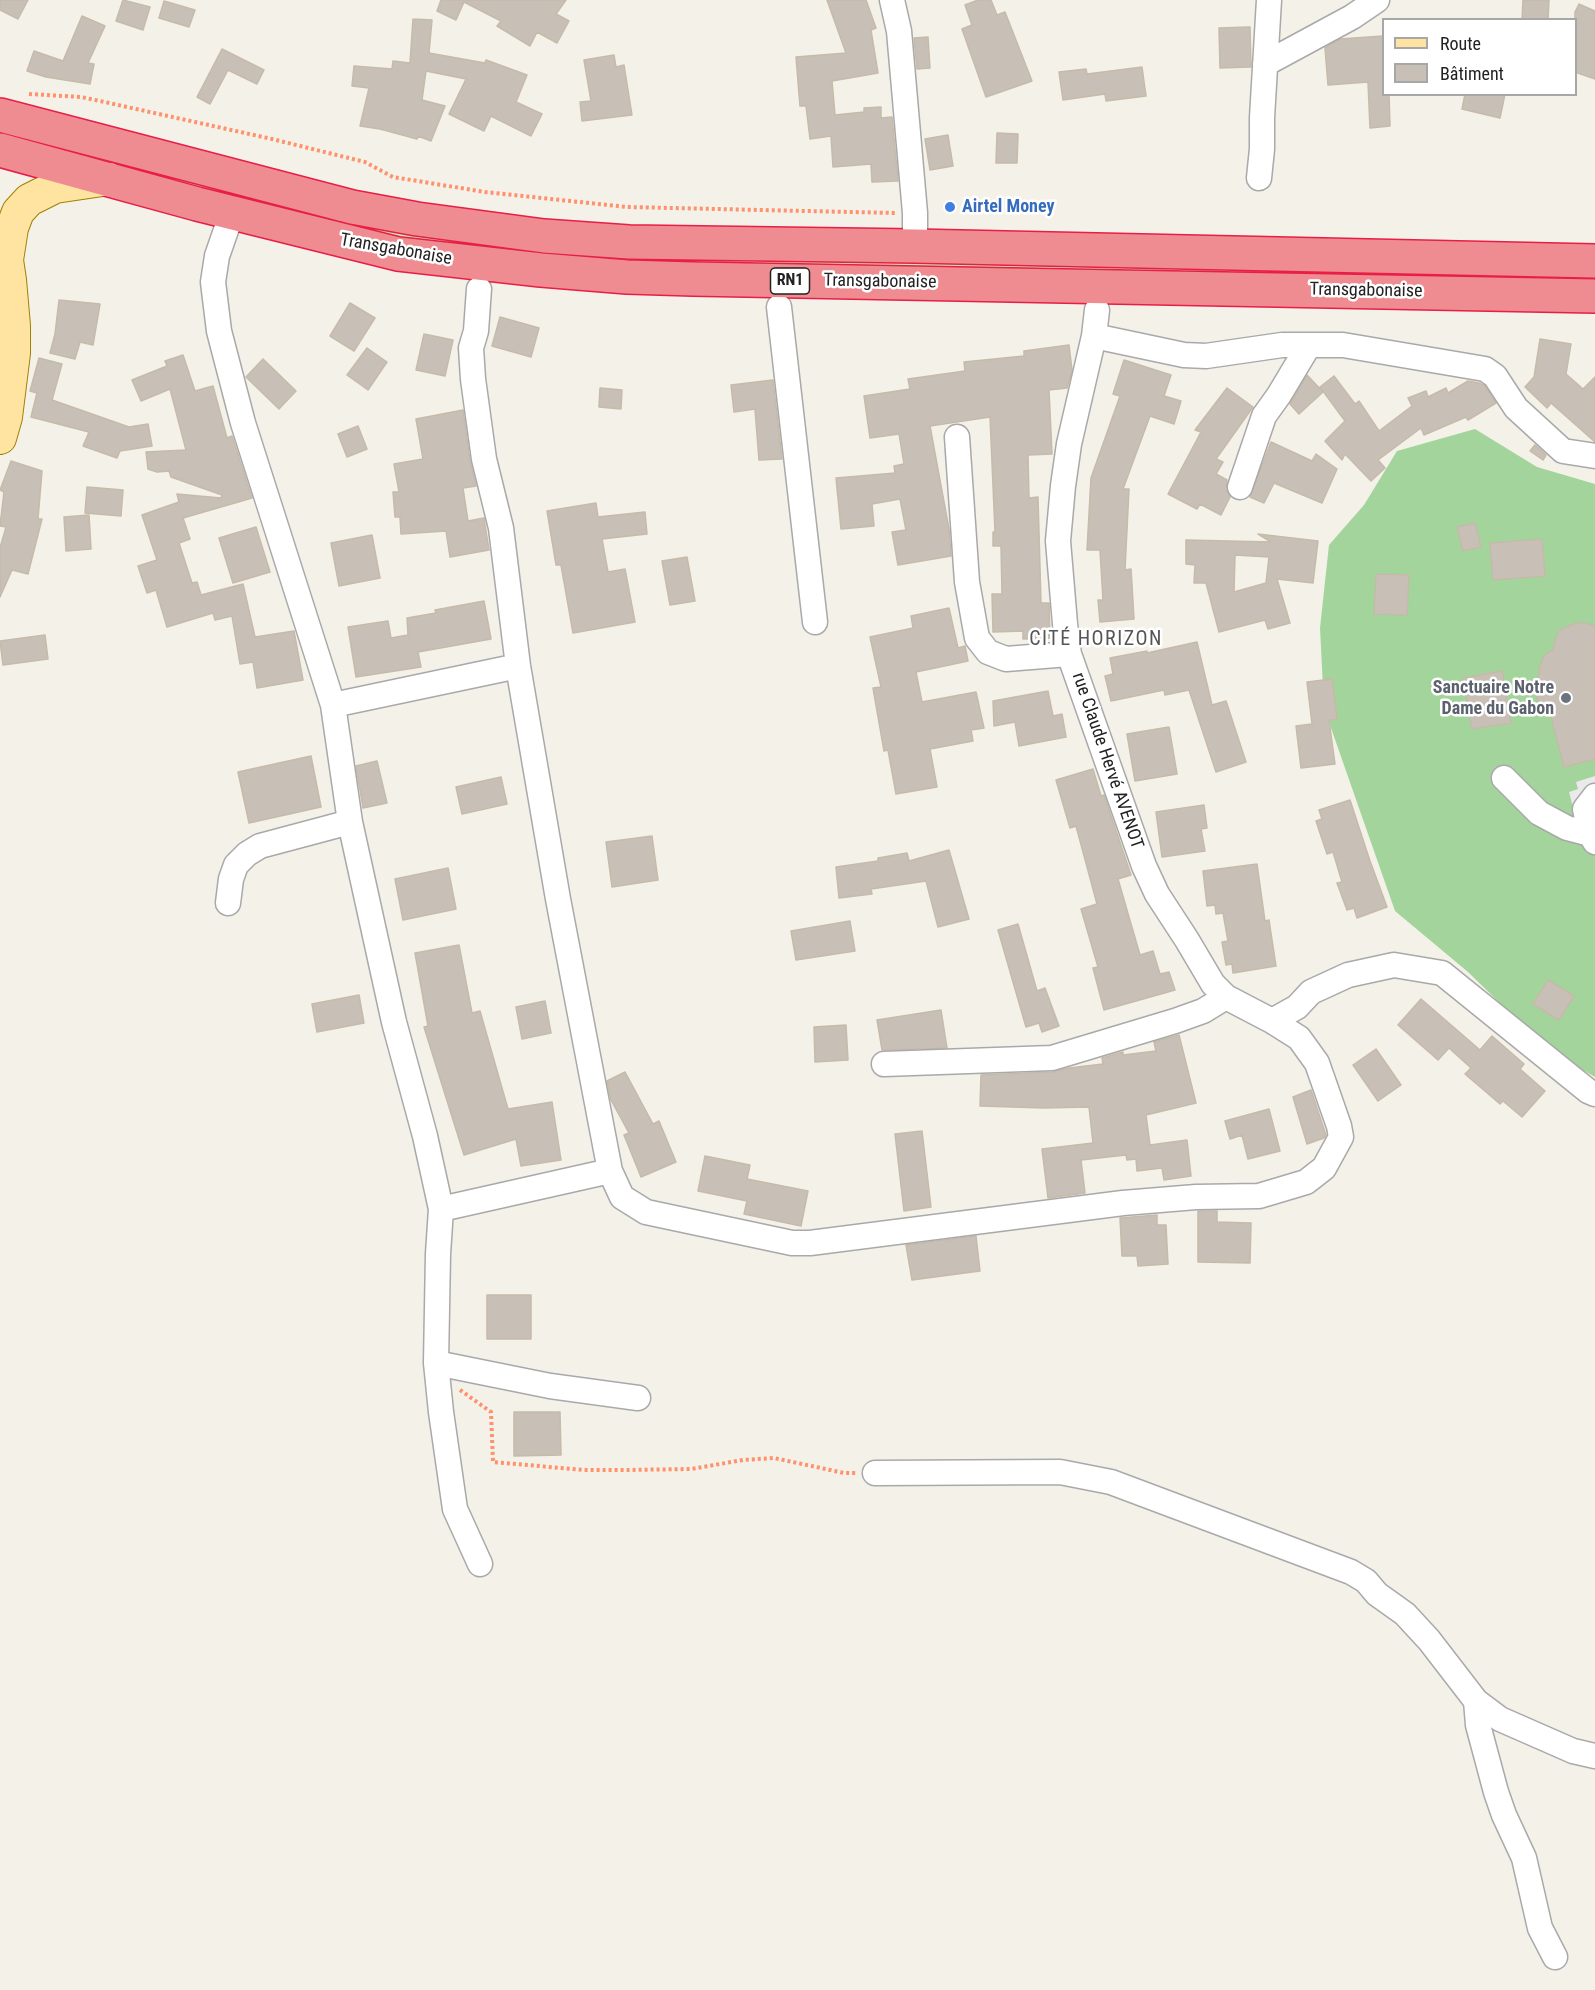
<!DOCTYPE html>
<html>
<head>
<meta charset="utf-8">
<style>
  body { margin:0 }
  #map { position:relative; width:1595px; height:1990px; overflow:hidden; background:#f3f1e8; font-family:"Roboto Condensed",sans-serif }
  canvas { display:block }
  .legend { position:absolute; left:1382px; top:18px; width:195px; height:78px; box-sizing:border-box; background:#fff; border:2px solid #a7a7a7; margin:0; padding:8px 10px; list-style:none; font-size:18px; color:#222 }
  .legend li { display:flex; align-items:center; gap:12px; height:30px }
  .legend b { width:30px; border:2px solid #a7a7a7 }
</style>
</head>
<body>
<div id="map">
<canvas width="1595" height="1990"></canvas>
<ul class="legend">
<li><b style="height:8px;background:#ffe4a1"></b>Route</li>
<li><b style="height:16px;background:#c8c0b7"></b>Bâtiment</li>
</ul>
</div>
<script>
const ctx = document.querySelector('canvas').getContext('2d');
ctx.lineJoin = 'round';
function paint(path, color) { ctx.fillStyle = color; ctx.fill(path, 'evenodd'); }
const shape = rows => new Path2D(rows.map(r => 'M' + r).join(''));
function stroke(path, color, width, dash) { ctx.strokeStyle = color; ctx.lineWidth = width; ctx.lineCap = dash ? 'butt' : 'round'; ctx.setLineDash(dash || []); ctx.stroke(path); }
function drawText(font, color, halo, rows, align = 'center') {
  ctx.font = font + ' "Roboto Condensed",sans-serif'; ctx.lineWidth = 5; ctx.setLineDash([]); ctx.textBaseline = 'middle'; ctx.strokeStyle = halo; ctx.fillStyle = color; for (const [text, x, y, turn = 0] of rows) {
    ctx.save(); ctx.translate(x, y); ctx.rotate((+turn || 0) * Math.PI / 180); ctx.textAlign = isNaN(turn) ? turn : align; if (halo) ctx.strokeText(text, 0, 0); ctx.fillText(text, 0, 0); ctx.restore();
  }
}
paint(shape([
  [0,128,349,220,1595,274,1595,284,692,268,409,242,0,139]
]), '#c3efac');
paint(shape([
  [1475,429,1537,467,1595,484,1595,1077,1547,1049,1468,972,1395,911,1324,708,1320,628,1329,545,1364,505,1397,451]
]), '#a3d49b');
paint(shape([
  [1595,776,1595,806,1574,811,1569,792,1578,789,1576,782]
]), '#eaeaea');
const building = shape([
  [0,0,28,0,18,19,0,10,0,0],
  [123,0,150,7,143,30,116,21,123,0],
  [441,0,566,0,556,14,569,21,557,43,537,32,530,46,497,26,501,21,464,2,456,20,437,11,441,0],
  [827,0,866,0,876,28,871,30,878,73,832,81,835,115,864,112,864,108,881,107,881,118,892,117,898,181,872,182,871,164,833,167,831,136,810,139,806,106,800,106,796,57,846,53,827,0],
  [978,0,991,0,997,15,1005,12,1032,81,986,97,962,29,972,25,965,5,978,0],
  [1523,0,1549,0,1548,20,1522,20,1523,0],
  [164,1,195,10,189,27,159,18,164,1],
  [1579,4,1595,11,1595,79,1575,72,1575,12,1579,4],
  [82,16,105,26,88,63,94,64,90,84,46,77,27,71,34,51,63,61,82,16],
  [413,19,432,20,429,53,485,63,486,60,527,75,516,102,542,114,531,136,491,116,484,131,449,114,466,79,426,71,422,100,445,106,431,141,418,136,417,139,380,129,360,126,369,88,352,86,354,66,392,69,393,61,410,63,413,19],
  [1250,27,1251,67,1220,68,1219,28,1250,27],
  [1383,36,1383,94,1389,94,1390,126,1370,128,1368,82,1328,85,1325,48,1340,39,1383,36],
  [928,37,930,68,917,69,914,38,928,37],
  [222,49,264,70,257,84,228,70,210,104,197,97,222,49],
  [614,55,616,67,624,65,632,115,582,121,580,102,591,101,584,60,614,55],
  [1142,67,1146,96,1106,101,1105,94,1063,100,1059,72,1086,69,1087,74,1142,67],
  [1465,94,1505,94,1500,118,1462,109,1465,94],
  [997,133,1018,134,1017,163,996,163,997,133],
  [948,135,953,166,930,170,925,139,948,135],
  [59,300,100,304,93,345,80,342,75,359,50,353,55,334,59,300],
  [350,303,375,318,354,351,330,336,350,303],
  [500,317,539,328,531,357,492,346,500,317],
  [424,334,453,340,445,376,416,370,424,334],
  [1540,339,1571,344,1566,374,1583,389,1595,377,1595,442,1551,403,1547,408,1525,387,1534,377,1540,339],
  [1069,345,1072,370,1067,388,1049,390,1052,454,1028,455,1029,498,1038,497,1041,603,1049,603,1050,638,1023,639,1023,631,993,632,992,594,1002,594,1001,546,993,546,993,532,995,532,990,417,930,426,949,529,951,556,898,565,892,532,906,530,900,499,872,504,874,526,841,529,836,478,895,473,894,466,904,464,899,434,870,438,864,396,910,389,908,379,965,371,964,362,1024,356,1024,351,1069,345],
  [367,348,387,362,368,390,347,375,367,348],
  [183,355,195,391,213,386,227,438,232,436,252,498,183,518,190,539,179,543,192,583,197,582,201,595,243,584,255,637,294,631,303,680,257,688,253,662,240,664,232,616,215,620,213,613,167,627,156,590,147,593,138,566,157,560,142,515,179,502,177,494,221,498,222,495,171,477,169,471,157,472,148,469,146,452,186,450,170,389,141,401,132,380,167,366,165,361,183,355],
  [39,358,62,364,52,400,129,427,148,424,152,446,120,451,117,458,83,446,89,432,31,417,37,393,30,391,39,358],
  [263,359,296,391,279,409,246,377,263,359],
  [1124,360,1171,375,1164,396,1181,401,1174,424,1150,416,1123,489,1129,489,1125,570,1131,569,1134,619,1100,622,1098,600,1103,600,1100,550,1087,550,1091,478,1120,396,1113,394,1124,360],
  [1307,375,1323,392,1299,414,1290,404,1307,375],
  [1334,376,1355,404,1359,401,1379,431,1412,406,1408,398,1426,391,1428,397,1446,388,1448,393,1468,381,1479,383,1485,386,1496,403,1468,420,1466,417,1424,435,1421,428,1378,460,1385,468,1371,481,1345,454,1342,460,1325,441,1345,421,1320,387,1334,376],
  [773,380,782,459,759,460,755,409,734,412,731,385,773,380],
  [600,388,622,390,621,409,599,407,600,388],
  [1227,388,1253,407,1216,459,1223,462,1216,474,1227,480,1226,489,1230,497,1221,515,1200,504,1197,509,1168,494,1201,432,1195,430,1227,388],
  [463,410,470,461,476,486,463,488,468,521,484,518,489,550,450,557,446,531,401,534,400,517,395,517,393,492,399,492,394,464,423,459,416,419,463,410],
  [358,426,367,449,347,457,338,434,358,426],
  [1271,442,1312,461,1316,454,1337,469,1322,503,1274,483,1264,503,1250,497,1271,442],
  [1535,445,1546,455,1543,460,1530,451,1535,445],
  [11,461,42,471,38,519,42,519,28,574,12,570,0,597,0,548,6,527,0,526,4,492,0,490,11,461],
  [87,487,123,490,121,516,85,513,87,487],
  [596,503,598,517,645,512,647,534,602,539,608,572,625,569,635,622,573,633,561,565,556,565,547,511,596,503],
  [89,515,91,549,66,551,64,517,89,515],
  [1475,523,1481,547,1463,551,1457,527,1475,523],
  [256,527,270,572,233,583,219,538,256,527],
  [1258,534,1318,541,1313,583,1277,579,1290,623,1268,629,1265,620,1219,632,1206,583,1194,583,1195,565,1186,564,1186,540,1271,542,1258,534],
  [1235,555,1269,557,1266,583,1234,592,1235,555],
  [372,535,380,578,339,586,331,543,372,535],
  [1542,539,1545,576,1493,580,1490,543,1542,539],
  [687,557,695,601,670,605,662,561,687,557],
  [1376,574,1409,575,1407,615,1374,614,1376,574],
  [484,601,491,639,418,652,421,667,356,677,348,627,388,621,391,638,408,635,407,618,436,613,435,610,484,601],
  [949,608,958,648,965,646,968,661,916,672,922,702,976,692,984,728,971,730,973,741,930,749,937,787,896,794,888,750,884,751,873,688,881,687,870,637,913,628,911,616,949,608],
  [1576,623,1586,623,1595,626,1595,759,1564,767,1549,709,1541,711,1534,687,1537,686,1540,666,1544,656,1553,649,1556,637,1560,630,1576,623],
  [45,635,48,659,3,665,0,641,45,635],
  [1197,642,1212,705,1226,701,1246,762,1216,772,1189,690,1165,695,1164,690,1111,701,1105,676,1113,674,1110,658,1147,651,1147,653,1197,642],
  [1502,671,1511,723,1472,729,1463,678,1502,671],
  [1332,679,1337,719,1329,720,1335,764,1301,768,1296,726,1312,724,1307,682,1332,679],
  [1048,691,1053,716,1062,714,1066,737,1019,746,1015,722,994,726,993,701,1048,691],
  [1169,727,1177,774,1135,781,1127,734,1169,727],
  [311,756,321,807,249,823,238,772,311,756],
  [377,761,387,803,363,808,356,766,377,761],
  [1093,769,1101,796,1104,795,1131,875,1118,879,1140,955,1153,951,1160,974,1169,972,1175,990,1104,1010,1093,968,1098,967,1081,909,1097,904,1076,826,1070,828,1056,780,1093,769],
  [501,777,507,804,462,814,456,787,501,777],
  [1350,800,1370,861,1387,907,1357,918,1354,908,1347,910,1337,883,1342,882,1333,852,1327,854,1316,821,1322,819,1319,810,1350,800],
  [1204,805,1207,828,1201,829,1205,851,1162,857,1156,812,1204,805],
  [652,836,658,880,612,887,606,842,652,836],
  [949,850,969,919,938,927,926,881,871,889,872,894,839,898,836,867,878,861,878,858,907,853,909,861,949,850],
  [1257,864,1265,921,1269,920,1276,966,1233,973,1232,964,1226,965,1222,942,1228,941,1223,913,1216,914,1215,905,1207,906,1203,871,1257,864],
  [448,868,456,909,403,920,395,879,448,868],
  [850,921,855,951,796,960,791,931,850,921],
  [1018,924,1037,991,1045,988,1059,1026,1042,1032,1039,1023,1026,1027,998,930,1018,924],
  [459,945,472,1013,480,1011,508,1109,552,1102,561,1160,521,1166,516,1139,464,1155,424,1027,428,1026,415,953,459,945],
  [1548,980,1574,996,1559,1020,1533,1004,1548,980],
  [359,995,364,1023,317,1032,312,1004,359,995],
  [1421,999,1480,1050,1492,1036,1524,1064,1520,1069,1545,1091,1522,1117,1503,1101,1500,1104,1465,1074,1471,1068,1449,1048,1438,1060,1398,1025,1421,999],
  [545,1001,551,1033,522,1039,516,1007,545,1001],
  [941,1010,947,1048,882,1050,877,1020,941,1010],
  [846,1025,848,1060,815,1062,814,1027,846,1025],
  [1179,1035,1196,1103,1146,1115,1150,1145,1187,1140,1191,1176,1164,1180,1162,1168,1137,1171,1136,1159,1127,1160,1126,1155,1081,1160,1085,1193,1048,1198,1042,1149,1093,1143,1089,1107,1044,1108,980,1106,981,1075,1053,1072,1069,1068,1103,1064,1102,1058,1123,1052,1123,1055,1156,1051,1154,1042,1179,1035],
  [1376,1049,1401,1085,1378,1101,1353,1065,1376,1049],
  [625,1072,653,1124,659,1121,676,1162,641,1177,624,1135,629,1133,611,1100,607,1081,625,1072],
  [1311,1090,1326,1135,1324,1138,1307,1144,1293,1097,1311,1090],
  [1269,1109,1280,1151,1248,1159,1242,1135,1230,1139,1225,1121,1269,1109],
  [922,1131,931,1207,904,1211,895,1134,922,1131],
  [705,1156,750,1165,747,1179,808,1191,801,1226,744,1214,747,1201,698,1191,705,1156],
  [1198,1211,1217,1211,1217,1222,1251,1223,1250,1263,1198,1262,1198,1211],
  [1157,1215,1157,1225,1166,1225,1168,1264,1138,1266,1137,1256,1122,1256,1120,1218,1157,1215],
  [976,1236,980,1271,912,1280,906,1245,976,1236],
  [487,1295,531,1295,531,1339,487,1339,487,1295],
  [514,1412,560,1412,561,1455,514,1456,514,1412]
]);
paint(building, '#c8c0b7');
stroke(building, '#c6baa9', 1.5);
const minor = shape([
  [892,0,899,31,915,213,915,246],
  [1265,64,1352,17,1377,0],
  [1259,178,1262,149,1262,118,1269,0],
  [232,213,217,256,213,282,219,331,243,423,333,705,350,822,394,1022,425,1136,441,1209,438,1254,436,1363,441,1412,455,1509,480,1564],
  [479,289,476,331,471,348,473,379,484,459,501,528,518,666,558,899,610,1171,622,1197,646,1212,792,1243,810,1243,1123,1203,1196,1197,1259,1196,1306,1182,1324,1168,1341,1137,1339,1126,1317,1063,1299,1038,1272,1021,1226,997,1213,984,1187,940,1157,894,1144,866,1069,654,1065,624,1058,541,1063,486,1069,444,1094,336,1097,310],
  [779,307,815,622],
  [1094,336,1184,355,1206,356,1282,345,1343,345,1485,369,1495,376,1516,408,1563,451,1595,456],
  [957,437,967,582,977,638,988,652,1006,659,1069,654],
  [1240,487,1264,416,1279,395,1309,345],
  [333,705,518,666],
  [1504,778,1539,813,1567,828,1590,834],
  [1595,796,1585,809,1590,834,1595,842],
  [228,903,231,879,236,865,247,854,260,846,350,822],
  [1272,1021,1297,1007,1311,992,1348,975,1394,965,1442,973,1588,1091,1595,1094],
  [884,1064,1052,1058,1175,1021,1203,1011,1226,997],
  [441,1209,610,1171],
  [436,1363,550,1386,638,1398],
  [875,1473,1060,1472,1111,1482,1351,1572,1366,1581,1377,1594,1405,1614,1429,1640,1476,1701,1500,1719,1573,1751,1595,1756],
  [1476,1701,1478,1725,1496,1792,1504,1815,1524,1858,1540,1928,1555,1957]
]);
const major = shape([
  [0,245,7,260,10,280,14,326,14,353,6,417,0,438],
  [7,260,12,228,18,212,29,200,55,187,109,179]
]);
const highway = shape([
  [0,115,352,207,417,219,544,236,629,242,915,246,1595,261],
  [0,150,197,204,398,254,541,270,627,277,693,279,1595,296]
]);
stroke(minor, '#a9a9a9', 27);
stroke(major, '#a08100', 34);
stroke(highway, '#e81e47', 36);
stroke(shape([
  [29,94,81,97,100,101,272,139,365,162,393,177,485,192,627,207,896,213],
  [460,1390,491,1412,493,1462,584,1470,626,1470,691,1469,743,1460,774,1458,844,1473,857,1473]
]), '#ff916d', 4, [3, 3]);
stroke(minor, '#fff', 24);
stroke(major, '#ffe4a1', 32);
stroke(highway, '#ee8c91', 33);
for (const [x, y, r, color] of [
  [950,207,6,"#3f7fe0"],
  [1566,698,6,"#6b7280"]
]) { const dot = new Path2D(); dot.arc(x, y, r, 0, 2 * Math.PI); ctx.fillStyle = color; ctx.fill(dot); stroke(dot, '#fff', 2); }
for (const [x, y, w] of [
  [790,281,39]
]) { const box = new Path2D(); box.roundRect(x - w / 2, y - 13, w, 26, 4.5); ctx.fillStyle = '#fff'; ctx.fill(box); stroke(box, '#222', 1.5); }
drawText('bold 16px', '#222', null, [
  ["RN1",790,281]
]);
drawText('bold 18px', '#366cbe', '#fff', [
  ["Airtel Money",962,207]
], 'left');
drawText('18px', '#222', '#fff', [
  ["Transgabonaise",396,250,10],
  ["Transgabonaise",880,282,1],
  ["Transgabonaise",1366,291,1],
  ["rue Claude Hervé AVENOT",1107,761,71]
]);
drawText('bold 18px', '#5b616d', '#fff', [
  ["Sanctuaire Notre",1554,688],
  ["Dame du Gabon",1554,709]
], 'right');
ctx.letterSpacing = '1.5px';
drawText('20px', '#555', '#fff', [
  ["CITÉ HORIZON",1096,640]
]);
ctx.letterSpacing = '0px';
</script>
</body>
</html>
